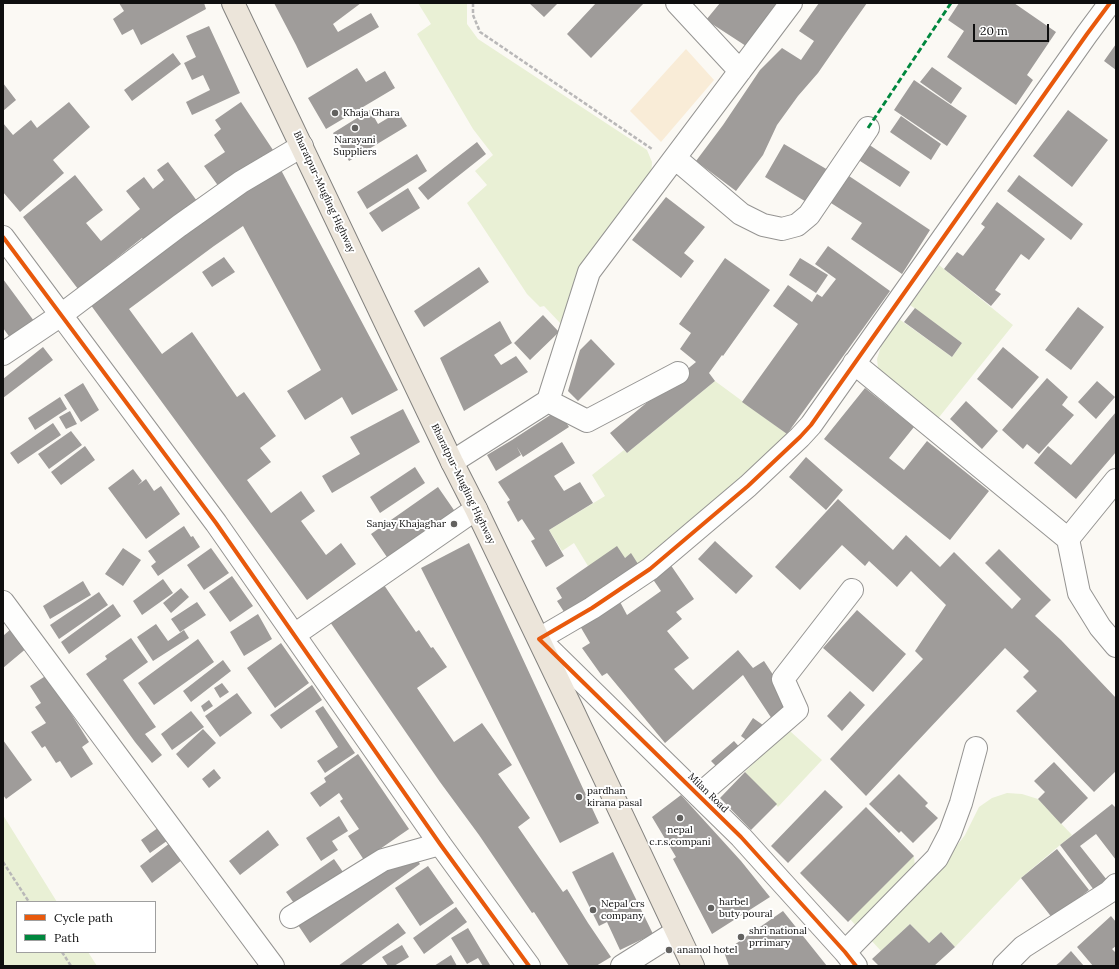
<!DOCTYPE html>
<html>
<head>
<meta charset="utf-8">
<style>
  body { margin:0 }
  #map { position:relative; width:1119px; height:969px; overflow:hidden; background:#fbf9f4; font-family:Lora,serif }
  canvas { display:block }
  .frame { position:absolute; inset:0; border:4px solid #0f0f0f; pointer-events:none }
  .legend { position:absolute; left:16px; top:901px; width:140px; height:52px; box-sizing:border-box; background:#fff; border:1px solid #9f9f9f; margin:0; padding:5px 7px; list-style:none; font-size:12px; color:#0f0f0f }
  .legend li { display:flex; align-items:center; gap:8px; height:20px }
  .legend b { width:20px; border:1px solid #9f9f9f }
  .scale { position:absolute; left:973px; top:24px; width:76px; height:18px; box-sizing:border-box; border:2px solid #0f0f0f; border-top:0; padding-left:5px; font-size:12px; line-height:14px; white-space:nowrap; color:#0f0f0f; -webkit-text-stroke:3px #fff; paint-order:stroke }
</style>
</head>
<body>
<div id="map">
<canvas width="1119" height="969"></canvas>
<div class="frame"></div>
<ul class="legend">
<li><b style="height:5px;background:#e8590c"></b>Cycle path</li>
<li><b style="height:5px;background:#00873e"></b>Path</li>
</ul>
<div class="scale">20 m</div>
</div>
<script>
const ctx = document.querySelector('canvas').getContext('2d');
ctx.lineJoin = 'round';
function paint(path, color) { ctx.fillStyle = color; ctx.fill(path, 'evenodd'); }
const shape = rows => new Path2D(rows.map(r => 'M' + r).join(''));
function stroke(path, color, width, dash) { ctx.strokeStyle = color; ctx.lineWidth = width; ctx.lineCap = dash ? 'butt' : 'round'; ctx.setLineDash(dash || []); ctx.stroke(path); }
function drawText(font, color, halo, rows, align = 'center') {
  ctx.font = font + ' Lora,serif'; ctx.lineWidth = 4; ctx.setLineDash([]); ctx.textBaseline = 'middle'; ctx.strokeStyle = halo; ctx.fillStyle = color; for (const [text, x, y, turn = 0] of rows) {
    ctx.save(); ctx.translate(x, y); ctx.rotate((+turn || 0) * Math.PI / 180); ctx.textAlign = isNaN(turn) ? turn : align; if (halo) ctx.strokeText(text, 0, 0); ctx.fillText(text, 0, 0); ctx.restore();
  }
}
paint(shape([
  [418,3,467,3,467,24,478,39,647,150,652,162,651,177,583,266,561,324,544,306,540,307,527,294,467,203,487,185,475,171,493,155,473,129,417,34,431,24],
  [939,265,1013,325,936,421,885,380,878,368,877,359,883,340,899,319,952,357,962,343,910,305],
  [715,381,787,434,772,453,640,567,631,554,625,558,588,566,574,543,562,551,549,530,605,496,592,475,624,450,627,453],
  [787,729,791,732,822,760,778,807,745,772],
  [1007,793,1022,794,1038,799,1072,835,1021,878,955,947,941,932,929,943,910,924,881,951,870,939,955,848,965,835,979,807,992,798],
  [3,815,57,902,17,902,17,952,88,952,97,966,3,966],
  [914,856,915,867,858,928,850,919]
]), '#e9f0d5');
paint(shape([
  [686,49,714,80,661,142,630,111]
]), '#f9ecd7');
paint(shape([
  [119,3,204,3,206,9,141,45,133,29,122,35,113,19,124,11],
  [274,3,361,3,333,24,338,32,371,13,379,27,307,68,296,45],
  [529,3,558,3,544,17],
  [596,3,644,3,591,58,567,34],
  [720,3,779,3,746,46,706,20],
  [819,3,867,3,845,34,818,73,798,96,777,125,763,155,736,191,696,161,723,125,760,70,782,48,801,60,814,41,799,31],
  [959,3,1014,3,1056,32,1027,75,1033,80,1016,105,947,57,964,31,948,20],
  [209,26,240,93,192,115,186,102,210,90,203,75,192,80,184,63,196,57,186,36],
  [1116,44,1116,70,1104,61],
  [173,53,181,64,132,101,124,90],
  [932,67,962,88,951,104,920,82],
  [357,68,366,82,385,71,395,88,326,129,308,98],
  [914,80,967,116,947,146,894,110],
  [3,83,16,100,3,111],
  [69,102,90,127,53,160,64,173,20,212,3,192,3,123,13,135,31,120,37,128],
  [241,102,273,150,219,187,204,166,225,152,214,135,221,129,215,120],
  [370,110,378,124,398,112,407,126,349,161,333,133],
  [1068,110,1108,140,1072,187,1033,156],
  [901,116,941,144,931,160,890,132],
  [477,142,486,154,428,200,418,188],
  [784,144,828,170,808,203,765,177],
  [868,144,910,172,900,187,857,159],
  [417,154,427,171,367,209,357,192],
  [168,162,197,201,145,242,142,238,78,289,23,217,75,175,103,210,86,223,101,241,140,209,126,191,144,177,153,189,164,180,157,170],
  [281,170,398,390,352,415,342,397,305,420,287,391,321,370,243,226,214,246,129,309,162,354,192,332,237,397,244,392,276,436,260,448,271,462,247,480,271,513,301,491,315,511,301,521,326,555,341,543,356,564,307,600,90,304,226,202],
  [1019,175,1083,224,1071,240,1007,191],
  [849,176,930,230,902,274,851,239,862,223,831,203],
  [408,188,420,208,382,232,369,213],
  [666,197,705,227,684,253,694,261,681,278,632,240],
  [997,202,1045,239,1029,260,1021,254,995,290,1001,294,991,306,944,269,957,252,963,256,985,227,981,224],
  [828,246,890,291,787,434,742,402,798,324,773,306,788,285,812,302,817,294,822,297,836,279,815,264],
  [224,257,235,272,212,287,202,272],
  [725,258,770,290,723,356,722,355,709,373,715,381,627,453,610,433,696,362,680,349,691,333,679,324],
  [800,258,828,275,816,293,789,275],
  [479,267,489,282,424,327,414,311],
  [3,279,34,321,11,339,3,328],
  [1078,307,1104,327,1071,370,1045,350],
  [915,308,962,343,952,357,904,322],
  [543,315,559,332,530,360,514,343],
  [500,321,512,343,494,355,501,365,516,356,528,372,464,411,440,358],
  [591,339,615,364,578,401,568,391,580,350],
  [43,347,53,360,3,398,3,379],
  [1003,347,1039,377,1012,409,977,379],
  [1047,378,1068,397,1062,405,1074,415,1039,454,1027,444,1023,449,1002,430],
  [1097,381,1115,397,1096,419,1078,402],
  [83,383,99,410,81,422,64,395],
  [865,388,914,427,889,458,904,470,927,441,989,491,950,540,824,439],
  [60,397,67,409,35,430,28,418],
  [966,401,998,431,982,449,950,419],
  [403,409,420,442,332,493,322,476,360,454,350,437],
  [558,410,569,427,523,457,517,447,521,455,496,471,487,455,512,440],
  [70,411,77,424,66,429,59,417],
  [1116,412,1116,452,1076,499,1034,463,1048,446,1071,465],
  [53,423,61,435,18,464,10,453],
  [71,431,82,445,49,469,38,454],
  [562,442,575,463,554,476,564,491,580,482,593,503,549,530,564,556,546,567,531,541,535,539,522,519,518,522,507,502,510,500,498,482],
  [85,446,95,460,61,485,51,472],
  [806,457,843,490,826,510,789,477],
  [415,467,425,483,380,513,370,497],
  [133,469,142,481,138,485,146,479,154,491,161,486,180,514,146,539,108,488],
  [438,487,456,513,389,560,371,534],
  [838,499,893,550,906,535,940,567,954,552,1012,609,1021,599,985,563,999,549,1051,600,1035,616,1061,640,1116,698,1116,771,1094,792,1016,711,1037,691,1023,677,1029,671,1005,648,866,796,830,759,923,659,915,651,946,605,911,571,897,587,869,561,865,566,842,545,800,590,775,567],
  [184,526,191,537,193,536,200,547,158,576,151,566,156,562,148,551],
  [715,541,753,576,736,594,698,559],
  [469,543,599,823,560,843,421,568],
  [617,546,625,558,631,553,640,567,566,615,557,601,562,598,556,588],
  [123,548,141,560,123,586,105,574],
  [211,548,229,573,204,590,187,565],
  [670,564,694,599,676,612,682,619,667,631,689,658,674,669,693,690,738,650,753,668,764,661,793,705,772,719,743,675,665,743,607,673,602,676,582,648,590,643,580,626,619,600,627,615,661,591,652,578],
  [232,576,253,606,230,622,209,592],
  [163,579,173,593,142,615,133,601],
  [83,581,91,595,50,619,43,606],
  [384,585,416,632,419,630,431,648,433,647,447,667,417,688,454,742,482,723,512,765,498,774,530,818,518,827,563,892,567,889,588,923,611,957,596,966,569,966,534,912,532,913,479,835,440,782,330,622],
  [181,588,189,597,171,613,163,603],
  [99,592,108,605,59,639,50,625],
  [197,602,206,615,180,632,171,619],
  [113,604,121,616,69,654,61,642],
  [857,610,906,654,873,692,823,648],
  [258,614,272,639,244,656,230,632],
  [156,624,168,641,184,630,189,638,153,661,137,637],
  [12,628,28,647,3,668,3,636],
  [131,638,148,662,123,680,156,727,145,734,162,755,152,763,135,742,86,674,107,659,105,656],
  [198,639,214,662,154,705,138,683],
  [281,643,309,683,275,708,247,668],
  [223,660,231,671,191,702,183,691],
  [47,675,89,742,82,747,93,764,71,778,60,761,56,763,45,746,42,748,31,732,46,723,35,707,41,703,30,686],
  [222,683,229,692,220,698,214,688],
  [312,685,322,700,281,729,270,715],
  [850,691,865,705,842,731,827,716],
  [237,693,252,713,220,737,205,716],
  [209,700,213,706,204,712,201,706],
  [323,706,355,753,325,773,317,761,338,747,315,711],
  [191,711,204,727,172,750,161,734],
  [753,718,770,730,757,748,741,736],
  [203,729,216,743,188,768,176,754],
  [3,740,32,780,6,799,3,795],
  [734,741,743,751,721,771,711,761],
  [358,754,409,829,364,860,348,836,359,829,340,801,343,799,339,793,320,807,310,793,326,782,324,778],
  [1054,762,1088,798,1061,824,1038,799,1045,792,1034,781],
  [214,769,221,778,209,788,202,779],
  [745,772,777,804,751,830,720,798],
  [899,774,928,803,925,806,938,818,913,843,901,831,899,833,869,804],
  [825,790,843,807,788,863,771,846],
  [681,795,741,861,770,897,712,934,673,859,676,857,652,817],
  [1112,804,1116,808,1116,860,1096,834,1080,846,1107,880,1094,890,1060,845],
  [866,807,914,856,848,922,800,873],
  [339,816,348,831,332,841,338,850,321,861,306,838],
  [162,825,171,838,150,853,141,840],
  [268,830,279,845,240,875,229,861],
  [170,843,182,860,152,883,140,866],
  [408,846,420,864,310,943,298,925],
  [1057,849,1089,890,1053,919,1021,878],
  [613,852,653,934,620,950,607,922,599,926,572,872],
  [334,859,343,872,296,906,286,892],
  [428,866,454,903,420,926,395,888],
  [456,907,467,922,424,954,413,938],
  [783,911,827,966,729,966,724,952],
  [1111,916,1116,922,1116,946,1112,949,1116,953,1116,966,1093,966,1077,947],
  [398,923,406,933,360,966,338,966],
  [910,924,929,943,941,932,955,947,934,966,879,966,872,959],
  [468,928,490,965,488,966,483,966,478,958,467,964,451,938],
  [402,945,409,957,394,966,388,966,382,957],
  [1071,951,1084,966,1055,966,1060,962],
  [451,955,457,966,434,966]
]), '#9f9c9a');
const minor = shape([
  [677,3,740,71],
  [675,158,741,214,763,225,782,229,797,225,809,215,868,128],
  [3,237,216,523,440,844,529,966],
  [3,354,61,315,179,226,241,182,302,146],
  [854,363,1068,539,1079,593,1100,627,1116,646],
  [548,401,587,421,678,373],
  [452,462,548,401,589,272,791,3],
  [1068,539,1116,480],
  [3,602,273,966],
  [294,635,476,509],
  [699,795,797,710,783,679,852,590],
  [291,917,383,860,440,844],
  [845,952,937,858,950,833,961,803,976,748],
  [622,966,676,932],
  [856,966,845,952,741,837,539,639,592,608,650,569,748,486,800,437,811,425,1087,34,1110,3],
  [1004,966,1023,947,1109,892,1116,885]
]);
const major = shape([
  [233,3,452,462,476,509,572,709,693,966]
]);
stroke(minor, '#959492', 24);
stroke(major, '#83827f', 24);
stroke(shape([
  [473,3,473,15,480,32,652,149],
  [3,862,29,902],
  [62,952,71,966]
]), '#b9b8b8', 2.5, [4, 2]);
stroke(minor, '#fefefd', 22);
stroke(major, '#ece5da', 22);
stroke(shape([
  [868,128,951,3]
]), '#00873e', 3, [6, 3]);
stroke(shape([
  [3,237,216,523,440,844,529,966],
  [856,966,845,952,741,837,539,639,592,608,650,569,748,486,800,437,811,425,1087,34,1110,3]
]), '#e8590c', 4);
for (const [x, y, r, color] of [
  [335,113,4,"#62615f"],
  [355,128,4,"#62615f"],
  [454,524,4,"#62615f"],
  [579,797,4,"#62615f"],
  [680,818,4,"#62615f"],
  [711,908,4,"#62615f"],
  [593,910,4,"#62615f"],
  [741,937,4,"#62615f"],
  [669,950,4,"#62615f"]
]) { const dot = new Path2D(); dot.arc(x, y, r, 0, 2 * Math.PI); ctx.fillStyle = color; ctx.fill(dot); stroke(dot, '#fff', 1.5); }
drawText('10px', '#0f0f0f', '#fff', [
  ["Khaja Ghara",343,113],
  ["Narayani",355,140,"center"],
  ["Suppliers",355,152,"center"],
  ["Sanjay Khajaghar",446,524,"right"],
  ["pardhan",587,791],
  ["kirana pasal",587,803],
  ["nepal",680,830,"center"],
  ["c.r.s.compani",680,842,"center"],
  ["harbel",719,902],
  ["buty poural",719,914],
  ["Nepal crs",601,904],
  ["company",601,916],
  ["shri national",749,931],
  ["prrimary",749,943],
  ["anamol hotel",677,950]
], 'left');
drawText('10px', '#0f0f0f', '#fff', [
  ["Bharatpur-Mugling Highway",324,192,65],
  ["Bharatpur-Mugling Highway",463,484,64],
  ["Milan Road",708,793,44]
]);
</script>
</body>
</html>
